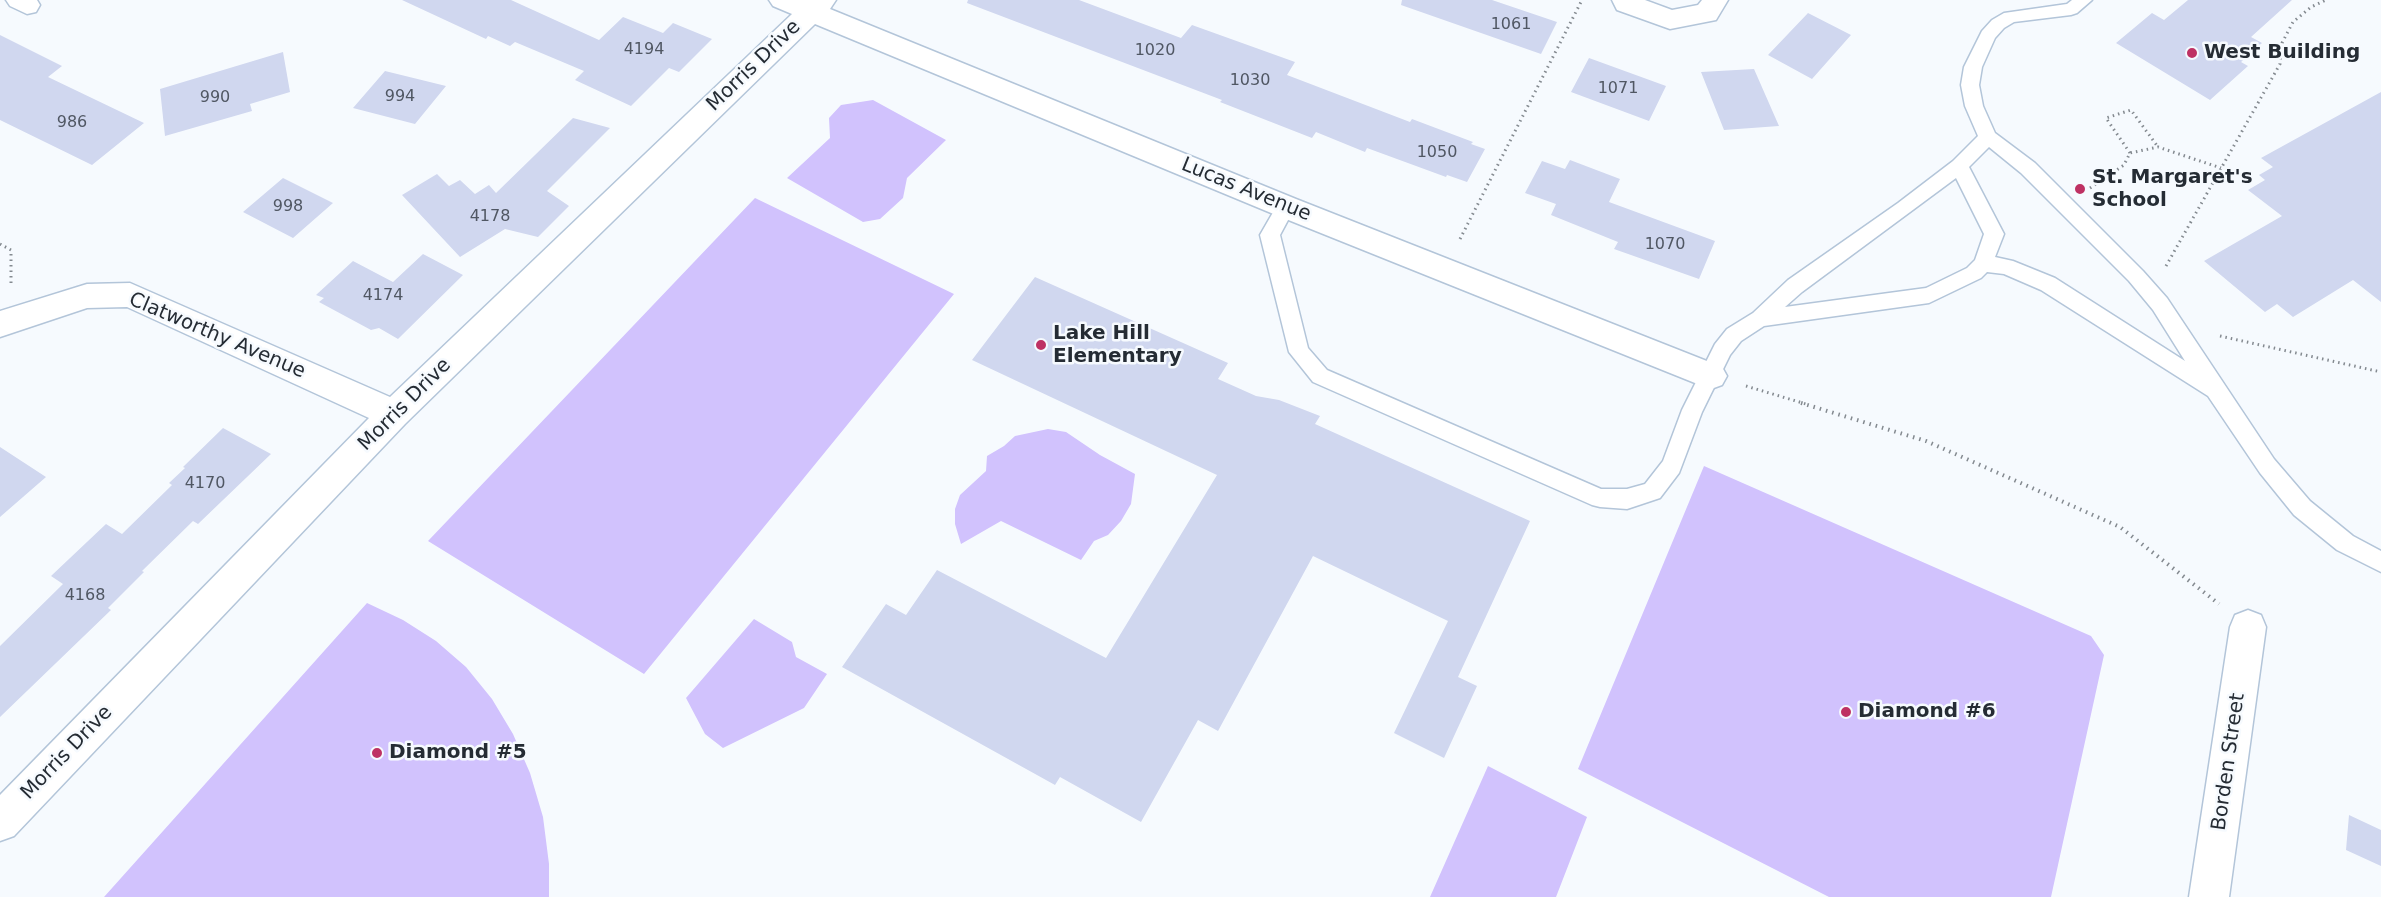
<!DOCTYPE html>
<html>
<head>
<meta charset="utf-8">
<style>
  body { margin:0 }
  canvas { display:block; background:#f6fafe }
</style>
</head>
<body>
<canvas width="2381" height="897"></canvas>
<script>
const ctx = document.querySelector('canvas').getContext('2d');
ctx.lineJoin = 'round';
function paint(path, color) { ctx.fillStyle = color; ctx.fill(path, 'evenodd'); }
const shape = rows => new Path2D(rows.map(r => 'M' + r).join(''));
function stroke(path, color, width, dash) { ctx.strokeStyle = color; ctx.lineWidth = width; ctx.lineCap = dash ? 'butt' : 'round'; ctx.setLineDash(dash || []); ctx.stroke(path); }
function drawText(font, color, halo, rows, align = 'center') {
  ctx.font = font + ' "DejaVu Sans",sans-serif'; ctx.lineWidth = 5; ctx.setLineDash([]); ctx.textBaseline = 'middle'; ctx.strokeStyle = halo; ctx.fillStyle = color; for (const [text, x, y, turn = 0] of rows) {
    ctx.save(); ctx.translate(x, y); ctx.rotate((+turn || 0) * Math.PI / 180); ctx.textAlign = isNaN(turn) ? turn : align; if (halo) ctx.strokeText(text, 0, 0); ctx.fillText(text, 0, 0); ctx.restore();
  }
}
paint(shape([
  [873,100,946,140,907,178,903,198,880,219,863,222,787,178,830,138,829,118,841,105],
  [755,198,954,294,644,674,428,541],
  [1048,429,1066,432,1100,455,1135,474,1131,504,1121,521,1108,535,1094,541,1081,560,1001,521,961,544,955,524,955,509,960,495,986,471,987,456,1004,446,1015,436],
  [1704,466,2091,636,2104,655,2051,897,1829,897,1578,769],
  [367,603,403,620,436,641,466,667,492,699,513,734,530,773,543,817,549,864,549,897,104,897],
  [754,619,792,642,796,657,827,674,804,708,723,748,705,734,686,698],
  [1488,766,1587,817,1556,897,1430,897]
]), '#d1c2fd');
paint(shape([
  [402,0,511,0,599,40,623,17,663,33,673,23,712,39,679,72,669,68,631,106,575,80,584,71,515,42,510,46,488,36,486,39],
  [968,0,1079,0,1181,38,1192,25,1295,62,1287,75,1410,122,1412,119,1473,142,1471,144,1485,149,1467,182,1447,175,1446,177,1367,148,1365,152,1316,132,1312,138,1220,102,1222,100,967,3],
  [1402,0,1492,0,1557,22,1541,54,1401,5],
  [2188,0,2292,0,2251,37,2262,43,2241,62,2248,66,2210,100,2116,43,2152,13,2164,20],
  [1808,13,1851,35,1812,79,1768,55],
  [0,35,62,66,48,77,144,123,92,165,0,120],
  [283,52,290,92,250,104,252,111,165,136,160,89],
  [1589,58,1666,86,1649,121,1571,92],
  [1754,69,1779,126,1724,130,1701,72],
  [385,71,446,86,415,124,353,108],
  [2381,92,2381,302,2353,280,2293,317,2277,304,2265,312,2204,261,2282,216,2248,190,2265,180,2259,175,2273,167,2261,158],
  [573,118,610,128,547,191,569,206,538,237,505,229,460,257,402,195,437,174,449,186,460,180,475,194,489,185,496,193],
  [1570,160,1620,179,1609,202,1715,241,1699,279,1614,249,1618,242,1551,215,1556,204,1525,193,1542,161,1565,169],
  [283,178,333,203,293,238,243,212],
  [423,254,463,275,398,339,379,328,371,330,319,302,324,298,316,295,353,261,393,282],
  [1035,277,1228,363,1218,379,1256,396,1279,400,1320,416,1315,424,1530,521,1458,677,1477,686,1444,758,1394,733,1448,621,1313,556,1218,731,1198,720,1141,822,1060,777,1055,785,842,667,886,604,906,615,937,570,1106,658,1217,475,972,360],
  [223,428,271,454,198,524,193,521,142,571,144,572,108,608,111,610,0,717,0,646,63,584,51,576,106,524,122,534,172,485,169,483,185,468,183,467],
  [0,447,46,477,0,517],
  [2349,815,2381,830,2381,866,2346,850]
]), '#d0d7ef');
const service = shape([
  [2072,0,2092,0,2077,13,2071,15,2014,22,2004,28,1995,38,1982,67,1979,85,1983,106,1995,133,2035,163,2143,271,2167,298,2274,459,2310,501,2353,536,2381,551,2381,572,2337,550,2294,515,2260,473,2208,396,2041,290,2004,274,1987,272,1981,278,1929,303,1764,326,1741,341,1730,355,1702,412,1679,473,1660,498,1627,509,1600,507,1592,505,1313,382,1289,352,1260,235,1279,202,1286,200,1293,202,1295,207,1280,235,1308,348,1327,370,1601,489,1627,489,1645,484,1663,461,1682,410,1715,344,1727,329,1753,313,1788,280,1898,203,1953,161,1978,136,1965,106,1961,85,1964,67,1982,31,1992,20,2004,13,2067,4,2072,0],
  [1989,147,2021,173,2129,281,2153,310,2185,361,2055,278,2013,261,1995,257,2004,234,1969,167,1989,147],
  [1956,178,1984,234,1975,260,1967,268,1926,288,1785,307,1802,292,1956,178]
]);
const minor = shape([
  [6,0,37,0,40,5,36,12,27,14,10,6,6,0],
  [769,0,836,0,830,9,1296,199,1722,367,1727,376,1722,385,1711,389,1700,385,1276,215,815,24,405,424,14,836,0,841,0,795,369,418,127,307,87,308,0,337,0,311,87,284,130,283,390,397,792,14,773,6,769,0],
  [1612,0,1645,0,1672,10,1698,5,1702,0,1728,0,1716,20,1670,29,1617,10,1612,0],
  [2248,610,2261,615,2266,627,2229,897,2189,897,2230,627,2235,615,2248,610]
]);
stroke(service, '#b3c5d9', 3);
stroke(minor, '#b3c5d9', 3);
stroke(shape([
  [2130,153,2106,118,2131,110,2158,147],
  [2090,188,2124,165,2130,153,2158,147,2221,168],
  [1460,239,1582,0],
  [0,244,11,250,11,286],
  [2166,266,2280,64,2282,43,2293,22,2311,7,2326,0],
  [2220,336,2381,372],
  [1746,386,1806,404]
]), '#848a90', 3, [1.5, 4]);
stroke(shape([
  [1801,403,1926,441,2120,527,2219,604]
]), '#848a90', 4, [1.5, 5]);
paint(service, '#fff');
paint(minor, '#fff');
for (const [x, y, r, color] of [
  [2192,53,6,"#be3163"],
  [2080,189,6,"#be3163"],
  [1041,345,6,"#be3163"],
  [1846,712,6,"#be3163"],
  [377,753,6,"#be3163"]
]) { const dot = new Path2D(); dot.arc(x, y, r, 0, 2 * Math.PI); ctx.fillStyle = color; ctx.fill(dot); stroke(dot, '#f6fafe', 2); }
drawText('16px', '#505763', null, [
  ["1061",1511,25],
  ["4194",644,50],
  ["1020",1155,51],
  ["1030",1250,81],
  ["1071",1618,89],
  ["994",400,97],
  ["990",215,98],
  ["986",72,123],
  ["1050",1437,153],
  ["998",288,207],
  ["4178",490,217],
  ["1070",1665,245],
  ["4174",383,296],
  ["4170",205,484],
  ["4168",85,596]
]);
drawText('bold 20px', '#252c34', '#f6fafe', [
  ["West Building",2204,53],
  ["St. Margaret's",2092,178],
  ["School",2092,201],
  ["Lake Hill",1053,334],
  ["Elementary",1053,357],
  ["Diamond #6",1858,712],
  ["Diamond #5",389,753]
], 'left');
drawText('20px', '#252c34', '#f6fafe', [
  ["Morris Drive",754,66,-44],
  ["Lucas Avenue",1246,190,22],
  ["Clatworthy Avenue",217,336,23],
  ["Morris Drive",405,405,-45],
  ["Morris Drive",67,753,-46],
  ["Borden Street",2229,762,-82]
]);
</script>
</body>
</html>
